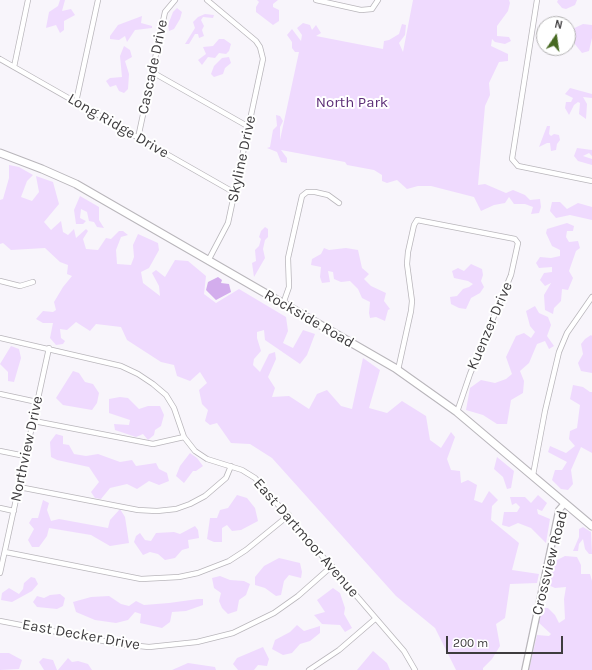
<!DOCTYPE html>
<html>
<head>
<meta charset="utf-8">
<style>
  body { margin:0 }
  #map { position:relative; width:592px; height:670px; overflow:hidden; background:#f8f5fb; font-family:Karla,sans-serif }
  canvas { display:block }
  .north { position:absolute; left:536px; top:16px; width:40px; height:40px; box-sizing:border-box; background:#fff; border:1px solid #b2b1b2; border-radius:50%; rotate:13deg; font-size:11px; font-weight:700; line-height:16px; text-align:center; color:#3e3c3e }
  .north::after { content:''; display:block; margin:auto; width:14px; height:18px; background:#476921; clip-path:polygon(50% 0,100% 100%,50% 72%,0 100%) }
  .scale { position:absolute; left:446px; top:636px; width:117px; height:18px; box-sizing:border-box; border:2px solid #3e3c3e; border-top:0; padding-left:5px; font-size:12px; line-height:14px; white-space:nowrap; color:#3e3c3e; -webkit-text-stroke:3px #fff; paint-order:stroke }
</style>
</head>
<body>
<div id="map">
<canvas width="592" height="670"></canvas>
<div class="north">N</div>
<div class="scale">200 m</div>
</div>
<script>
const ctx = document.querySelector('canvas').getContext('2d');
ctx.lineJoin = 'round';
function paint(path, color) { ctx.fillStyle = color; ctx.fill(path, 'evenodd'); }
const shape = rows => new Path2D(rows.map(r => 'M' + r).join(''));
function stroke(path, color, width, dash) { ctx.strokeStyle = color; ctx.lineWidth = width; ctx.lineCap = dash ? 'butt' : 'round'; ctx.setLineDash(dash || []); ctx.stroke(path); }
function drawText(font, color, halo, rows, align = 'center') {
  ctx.font = font + ' Karla,sans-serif'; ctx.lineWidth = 4; ctx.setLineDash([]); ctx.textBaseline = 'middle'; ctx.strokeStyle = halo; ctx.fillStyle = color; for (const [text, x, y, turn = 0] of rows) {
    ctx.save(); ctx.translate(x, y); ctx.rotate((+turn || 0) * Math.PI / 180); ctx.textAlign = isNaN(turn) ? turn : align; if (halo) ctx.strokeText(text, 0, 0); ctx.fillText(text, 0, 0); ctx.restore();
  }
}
paint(shape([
  [60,0,65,0,62,11,71,9,75,15,64,21,64,30,60,33,56,25,46,28,49,12,58,6],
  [257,0,278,0,273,4,273,7,279,10,279,21,273,25,256,12,256,7,259,2],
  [413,0,509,0,510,3,508,11,497,26,497,36,509,37,511,41,505,44,495,42,492,39,491,46,508,54,508,61,499,62,489,83,490,95,485,106,478,185,485,184,506,193,513,190,525,195,530,200,540,199,541,207,539,213,531,214,533,207,525,204,514,204,509,197,505,203,494,205,481,211,474,197,431,186,418,186,407,189,397,180,387,183,382,181,382,175,374,170,347,165,345,162,281,150,287,158,287,163,281,162,277,152,267,148,270,147,273,130,277,126,276,115,280,116,283,121,280,127,280,140,299,52,295,52,292,48,292,42,287,35,292,29,301,41,302,35,297,28,303,23,310,25,312,30,316,25,321,33,316,36,383,49,384,41,389,40,399,34,402,24,406,25,405,35,399,43,403,52],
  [558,0,577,0,575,5,566,9,562,8,557,2],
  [177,8,182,12,180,19,174,29,169,31,168,25,173,12],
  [205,14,214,15,213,18,203,17,201,20,204,26,202,30,204,36,199,38,198,34,195,34,189,44,185,44,195,28,193,22,198,17],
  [142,16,141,23,152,26,152,28,135,30,127,42,125,36,119,40,110,39,110,36,118,25],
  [583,24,592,25,592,38,589,51,582,53,574,43,568,43,568,31],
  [219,39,224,39,231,44,229,51,226,54,219,53,215,58,208,57,202,65,198,60,206,54,203,47,213,46],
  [124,46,130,50,132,57,125,61,129,74,128,89,124,93,119,91,116,85,110,87,106,81,110,78,122,77,120,56],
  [229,57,231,63,225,68,223,74,214,77,211,74,214,66,222,58],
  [570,88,592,94,592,98,583,97,587,104,586,119,579,114,580,103,578,102,574,105,569,115,565,108,566,102,571,102,573,98,565,94],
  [547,126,550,126,549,134,551,136,554,134,559,135,560,140,557,144,556,150,551,151,550,143,547,143,539,147],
  [577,148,592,150,592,156,589,153,583,156,592,159,592,165,578,161,574,156],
  [9,165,19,167,33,175,27,181,21,197,32,201,39,192,36,176,53,182,59,204,44,222,51,230,61,221,63,232,68,235,74,229,76,238,86,229,88,231,83,239,86,249,98,250,106,238,111,239,119,231,123,231,128,235,121,237,116,250,117,264,131,265,134,257,133,245,138,234,158,243,159,250,149,268,141,272,143,283,160,296,159,286,152,273,156,270,165,277,175,260,188,261,206,276,204,294,216,303,239,289,286,317,288,331,283,343,293,348,303,330,315,334,307,355,300,364,265,340,264,330,257,332,257,338,261,351,254,359,253,365,260,372,269,354,275,352,276,359,268,377,275,388,272,397,289,396,309,409,317,394,327,390,341,406,352,409,363,358,380,370,369,408,387,413,402,401,426,416,430,440,441,448,451,432,455,437,447,459,451,470,460,471,461,483,468,480,477,485,474,500,482,503,489,491,498,500,492,506,491,520,519,543,512,570,539,574,537,583,510,584,505,618,496,624,500,646,492,659,483,668,483,670,456,670,435,628,396,596,272,458,250,444,231,443,217,423,210,425,205,421,208,410,202,404,199,390,207,383,200,372,190,381,177,376,174,365,161,362,127,340,121,327,96,324,90,331,76,322,67,330,60,329,61,338,65,341,63,344,56,345,50,338,53,323,43,323,36,319,43,311,53,312,56,310,54,302,63,287,72,276,67,274,68,265,60,262,45,248,11,250,3,243,0,244,0,200,3,199,9,178],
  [80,196,99,207,99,220,104,228,97,227,94,222,89,221,87,212,81,209,80,218,86,221,83,224,76,224,74,210],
  [552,202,560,202,567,209,578,203,592,207,592,220,570,215,556,218,550,211],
  [567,223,574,226,573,231,567,231,566,237,569,242,578,241,580,248,576,251,569,271,573,278,568,290,562,289,561,301,554,308,553,314,545,310,544,295,551,283,545,286,540,280,544,273,552,272,552,267,539,268,536,263,540,257,551,258,560,256,560,250,552,246,546,233,547,229],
  [265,227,268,229,268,237,265,240,263,249,265,258,254,277,252,263,256,261,255,250,259,246,261,239,259,237,261,231],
  [324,248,329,250,346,248,358,250,362,268,369,274,364,279,371,286,386,293,384,301,390,309,388,310,385,321,376,317,370,318,369,313,370,302,362,298,358,289,350,281,341,282,334,279,333,272,328,271,330,282,322,283,320,277,321,267,311,265,312,259,321,254],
  [471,264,482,269,483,275,481,281,484,287,480,293,471,298,466,309,459,308,451,304,450,297,457,296,463,289,469,287,473,284,468,281,454,278,452,271,458,268,464,271],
  [535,306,539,313,548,317,551,325,547,336,554,346,549,349,545,341,537,344,529,363,520,371,524,381,523,393,511,400,507,424,497,424,483,415,466,410,470,388,481,380,495,383,506,379,512,374,506,357,516,336,524,333,531,338,535,332,530,326,526,311],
  [591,335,592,336,592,373,581,371,578,363,583,354,581,344,585,339],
  [11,346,19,349,21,358,14,382,8,381,8,372,0,364],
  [73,371,79,373,85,382,93,384,99,393,97,403,92,410,63,405,56,398],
  [573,385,583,387,590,392,592,392,592,453,581,447,571,470,573,484,568,490,561,489,552,480,555,470,562,470,567,462,548,452,550,446,566,453,575,446,569,439,570,431,577,428,580,405,570,399],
  [120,397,128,398,139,409,148,406,160,406,164,415,161,426,155,430,154,435,148,440,143,434,136,437,115,430,114,424,129,425,130,420,109,413,109,399],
  [56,434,63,436,63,444,69,445,74,454,86,456,98,454,120,462,132,460,136,466,156,463,159,469,167,473,169,481,159,485,149,481,137,489,127,484,110,488,101,499,95,498,91,492,99,482,89,467,57,460,51,457,50,442],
  [190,453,197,458,203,466,196,471,193,471,184,483,176,476,180,466],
  [497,457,514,471,511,488,507,489,503,477,494,469],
  [237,495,247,498,255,508,258,521,241,530,232,531,227,525,222,528,222,542,214,542,207,539,210,518,217,518,220,510,228,508],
  [538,495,547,503,542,511,537,509,538,514,550,519,546,543,531,528,518,523,509,527,502,525,504,512,517,512,520,507,516,503,512,505,510,497,525,497,531,503],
  [43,500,49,503,47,510,51,521,59,519,108,528,110,520,120,509,125,517,129,543,110,546,91,535,49,528,47,536,39,547,32,547,28,540,34,529,29,523,32,518,38,518],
  [195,526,198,530,199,538,188,540,189,548,182,550,175,558,165,560,158,554,150,552,143,555,134,542,136,536,140,533,145,540,151,541,156,533,174,532,180,534],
  [583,527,591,532,592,554,589,554,585,549,583,539,579,544,578,551,573,551,579,537,579,529],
  [565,556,577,557,581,565,581,574,590,574,592,581,592,670,529,670,537,635,549,636,551,634,538,622,542,608,548,608,555,615,559,623,565,619,564,599,566,587,555,588,546,584,551,563],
  [279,558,300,563,302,572,301,578,289,575,284,581,281,595,276,596,265,588,255,585,255,577,264,566],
  [220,576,230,580,244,581,250,584,246,595,239,600,237,611,228,614,222,608,219,601,221,593,214,588,212,578],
  [31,577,35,578,38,584,32,591,12,602,1,600,2,593,9,588,19,594,23,589,24,583],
  [333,588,340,593,345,608,344,614,352,628,345,632,340,625,322,624,314,615,325,612,317,600],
  [60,594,65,598,63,606,57,609,37,607,33,602,37,596,44,598,50,595],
  [109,596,121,604,129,606,136,601,144,605,169,603,198,599,203,599,203,605,186,611,172,612,170,622,162,628,140,623,141,614,135,612,128,620,116,623,95,620,76,612,73,602,91,597],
  [297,625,304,631,320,626,320,633,310,641,300,644,292,653,283,655,272,649,275,640,290,632],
  [263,647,269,659,267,666,258,665,254,670,238,670,233,664,237,658],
  [373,651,387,663,390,670,357,670],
  [0,653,9,653,22,660,19,669,0,670],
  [43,658,53,660,57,670,44,670,39,662],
  [68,658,72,662,78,661,88,664,92,670,58,670],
  [188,663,215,667,216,670,172,670]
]), '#efdafe');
paint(shape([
  [218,277,222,280,221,283,229,284,231,292,216,300,206,290,208,282]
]), '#d3aded');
const minor = shape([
  [207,0,256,41,260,47,263,59,228,223,208,261],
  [316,0,361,10,372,9,378,0],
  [537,0,512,159,518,166,592,181],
  [0,59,235,193],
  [14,67,28,0],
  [152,72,249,127],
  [76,102,98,0],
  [138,138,165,12,175,0],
  [0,281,20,286,33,282],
  [283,304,289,287,288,258,302,196,307,192,315,192,328,195,339,203],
  [0,338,121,366,138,374,153,384,166,395,174,408,184,437,195,451,207,459,242,470,255,478,404,651,415,670],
  [398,370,411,311,412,301,407,264,408,252,414,225,417,220,515,239,518,243,511,275,470,374,457,412],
  [0,394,37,402],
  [34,421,153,444,184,437],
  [0,451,25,456],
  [533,475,545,411,559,352,567,333,592,297],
  [19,487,138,510,157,511,176,509,190,504,205,496,226,478,231,466],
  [0,508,14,511],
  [5,552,141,579,179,577,198,573,229,561,246,550,289,515],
  [0,573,49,348],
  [0,621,119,644,149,647,197,642,233,633,274,613,298,596,332,566],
  [309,670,339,650,375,619]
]);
const tertiary = shape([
  [525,670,559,510,565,503]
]);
const primary = shape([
  [0,153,42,169,76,184,395,368,457,412,592,526]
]);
stroke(minor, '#b9b6bb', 6);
stroke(tertiary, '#b9b6bb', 8);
stroke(primary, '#b9b6bb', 9);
stroke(minor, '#fff', 4.5);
stroke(tertiary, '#fff', 5.5);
stroke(primary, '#fff', 7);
drawText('15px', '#3e3c3e', '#fff', [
  ["Cascade Drive",153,67,-78],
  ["Long Ridge Drive",118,126,30],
  ["Skyline Drive",242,159,-78],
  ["Rockside Road",309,319,30],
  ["Kuenzer Drive",490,326,-67],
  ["Northview Drive",27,449,-78],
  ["East Dartmoor Avenue",306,538,49],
  ["Crossview Road",550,563,-76],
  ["East Decker Drive",81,635,10]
]);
drawText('15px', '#5c2d77', '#fff', [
  ["North Park",352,103]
]);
</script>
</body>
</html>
